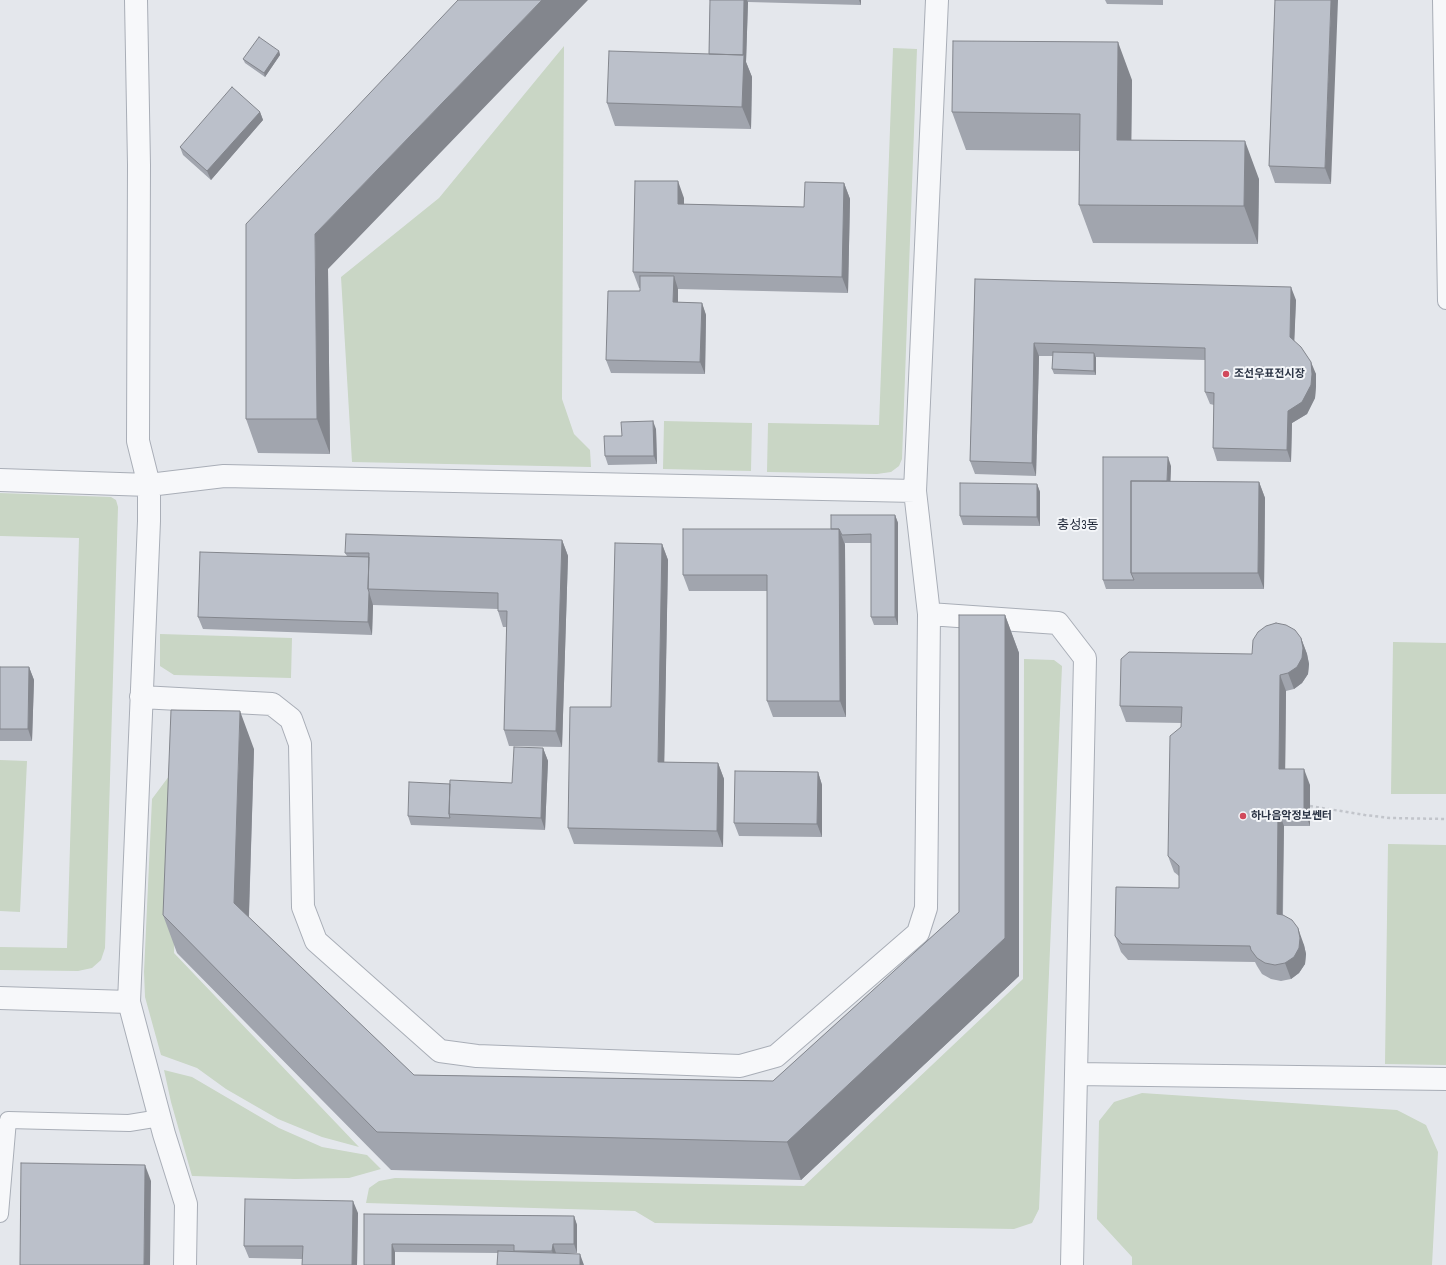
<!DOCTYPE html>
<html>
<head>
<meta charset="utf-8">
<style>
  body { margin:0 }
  canvas { display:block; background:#e4e7ec }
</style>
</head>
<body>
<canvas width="1446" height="1265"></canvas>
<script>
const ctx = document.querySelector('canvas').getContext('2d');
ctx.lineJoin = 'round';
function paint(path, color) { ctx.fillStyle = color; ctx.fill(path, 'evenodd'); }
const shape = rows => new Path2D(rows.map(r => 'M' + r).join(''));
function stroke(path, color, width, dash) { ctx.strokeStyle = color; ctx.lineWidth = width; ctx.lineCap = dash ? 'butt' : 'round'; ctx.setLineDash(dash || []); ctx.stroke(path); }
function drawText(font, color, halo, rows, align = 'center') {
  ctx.font = font + ' "Sofia Sans Condensed","Noto Sans KR",sans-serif'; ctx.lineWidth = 4; ctx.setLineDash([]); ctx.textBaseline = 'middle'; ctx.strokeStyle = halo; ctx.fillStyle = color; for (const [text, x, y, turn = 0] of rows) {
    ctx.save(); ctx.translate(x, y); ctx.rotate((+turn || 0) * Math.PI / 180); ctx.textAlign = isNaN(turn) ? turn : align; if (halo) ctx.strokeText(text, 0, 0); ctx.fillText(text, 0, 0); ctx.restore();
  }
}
paint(shape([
  [564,46,562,399,574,434,590,450,591,467,352,462,341,277,439,198],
  [893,48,917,49,902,459,899,466,891,472,877,474,767,472,768,423,879,425],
  [664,421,752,423,751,471,663,469],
  [0,493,111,497,116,500,118,507,105,948,101,960,92,968,78,971,0,970,0,947,67,948,79,538,0,536],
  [160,634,292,638,291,678,174,675,160,666],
  [1393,642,1446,643,1446,794,1391,794],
  [1024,659,1054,660,1062,666,1039,1209,1032,1223,1014,1229,655,1223,635,1211,366,1203,369,1188,379,1181,395,1178,804,1186,1023,979],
  [0,760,27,761,20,912,0,911],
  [181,760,174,953,359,1147,322,1137,278,1119,226,1089,197,1068,161,1055,145,997,144,972,152,799],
  [1388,844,1446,845,1446,1065,1385,1064],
  [164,1070,192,1077,279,1128,322,1147,367,1155,381,1169,349,1178,295,1179,192,1176,171,1102],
  [1142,1093,1397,1110,1426,1125,1438,1152,1432,1265,1132,1265,1132,1257,1097,1219,1099,1121,1114,1102]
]), '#c9d6c5');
const service = shape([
  [1441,0,1446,301],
  [0,1214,8,1120,129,1123,160,1118]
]);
const minor = shape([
  [136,0,139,165,138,441,149,485,149,521,129,1002,164,1134,186,1204,185,1265],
  [0,480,149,485,224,476,915,491,929,614,1058,623,1085,658,1076,1074],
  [915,491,937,0],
  [141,697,272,704,291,719,300,744,303,907,316,941,440,1051,477,1056,740,1066,776,1056,918,933,926,908,929,614],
  [0,998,129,1002],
  [1072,1265,1076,1074,1446,1079]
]);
stroke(service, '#a9aeb7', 18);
stroke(minor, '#a9aeb7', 24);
stroke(shape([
  [1310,806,1365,815,1390,818,1446,819]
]), '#c2c5cb', 2.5, [3, 3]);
stroke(service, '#f7f8fa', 16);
stroke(minor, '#f7f8fa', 22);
paint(shape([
  [710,0,861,0,861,5,748,2,746,62,752,77,751,129,615,126,607,103,709,54],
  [1105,0,1163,0,1163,5,1107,4],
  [1275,0,1331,184,1275,183,1269,166],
  [279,51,280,55,265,77,245,63,243,59],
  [1132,80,1131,140,1259,179,1258,244,1093,243,1079,205,1080,151,966,150,952,112],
  [260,112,263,120,211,180,183,155,180,147],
  [844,183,850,199,848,293,678,289,678,302,702,303,706,315,705,374,611,373,606,360,640,291,640,288,639,288,633,272,684,198,684,204,804,207],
  [328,269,330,454,258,453,246,419],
  [975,279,1296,300,1294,341,1316,374,1316,386,1315,398,1307,414,1292,423,1291,462,1217,461,1213,448,1214,405,1210,404,1205,392,1205,360,1096,357,1096,375,1054,374,1052,369,1053,356,1039,356,1036,476,975,474,970,461],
  [656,429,657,464,608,465,605,456,622,436],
  [1171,466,1170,481,1259,482,1265,498,1264,589,1106,589,1103,580],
  [1037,484,1040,492,1040,526,963,525,960,516],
  [895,515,898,523,898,625,874,625,871,617,871,543,845,543,845,545,846,717,773,717,767,701,767,591,689,591,683,575,831,529],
  [562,540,568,556,562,747,509,746,504,730,507,627,503,627,498,611,498,609,373,605,372,635,203,629,198,617,347,556,345,553],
  [662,544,668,560,664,762,718,763,724,779,723,847,574,844,568,828,611,707],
  [1005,615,1019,653,1019,976,801,1180,391,1170,177,953,163,915,254,749,249,917,414,1075,773,1081,959,912],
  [1301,638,1307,654,1309,664,1308,674,1302,683,1294,689,1286,691,1285,769,1310,785,1310,826,1284,826,1283,915,1304,945,1306,954,1305,964,1299,973,1291,979,1281,981,1271,979,1262,974,1257,966,1255,962,1128,960,1121,952,1115,936,1179,888,1179,876,1174,872,1168,856,1182,723,1126,722,1120,706,1252,654],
  [0,667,29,667,34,680,32,741,0,741],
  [543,748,548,761,545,830,411,825,408,816,450,784,512,783],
  [818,772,822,785,822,837,739,836,734,823],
  [358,1213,357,1265,302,1265,302,1259,249,1258,244,1246],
  [364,1214,574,1216,577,1225,577,1253,498,1253,395,1252,395,1265,364,1265]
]), '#a1a5ae');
paint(shape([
  [542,0,588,0,328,269,330,454,317,419,315,234],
  [744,0,747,0,748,2,746,62,752,77,751,129,742,107],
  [859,0,861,0,861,5],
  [1331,0,1338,0,1331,184,1325,168],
  [1118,42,1132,80,1131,178,1117,140],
  [279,51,280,55,265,77,264,73],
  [260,112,263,120,211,180,207,171],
  [1245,141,1259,179,1258,244,1244,206],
  [678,181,684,198,684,220,678,204],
  [844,183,850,199,848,293,842,277],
  [674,276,678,289,678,315,673,302],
  [1291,287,1296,300,1294,349,1290,337],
  [702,303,706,315,705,374,700,362],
  [1034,343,1039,356,1036,476,1032,463],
  [1094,353,1096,358,1096,375,1094,371],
  [1311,362,1316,374,1316,386,1315,398,1307,414,1292,423,1291,462,1287,450,1288,411],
  [653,421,656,429,657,464,654,456],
  [1168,457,1171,466,1170,497,1167,489],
  [1259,482,1265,498,1264,589,1258,573],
  [1037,484,1040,492,1040,526,1037,517],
  [895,515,898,523,898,625,895,617],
  [839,529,845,545,846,717,840,701],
  [562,540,568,556,562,747,556,731],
  [662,544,668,560,664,778,658,762],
  [369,592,373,605,372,635,368,622],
  [1005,615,1019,653,1019,976,801,1180,787,1142,1005,938],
  [1301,638,1307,654,1309,664,1308,674,1302,683,1294,689,1288,673],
  [29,667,34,680,32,741,28,729],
  [1280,675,1286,691,1285,785,1279,769],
  [240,711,254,749,248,941,234,903],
  [543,748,548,761,545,830,541,818],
  [718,763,724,779,723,847,717,831],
  [1304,769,1310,785,1310,826,1304,810],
  [818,772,822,785,822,837,817,824],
  [1278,810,1284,826,1282,930,1277,914],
  [1298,928,1304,945,1306,954,1305,964,1299,973,1291,979,1285,963],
  [145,1165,151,1181,150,1265,144,1265],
  [353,1201,358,1213,357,1265,352,1265],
  [574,1216,577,1225,577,1253,574,1244],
  [392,1244,395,1252,395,1265,392,1265],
  [553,1244,556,1253,555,1260,552,1251],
  [580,1254,584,1265,580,1265]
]), '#83868d');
const building = shape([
  [458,0,542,0,315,234,317,419,246,419,246,224,458,0],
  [710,0,744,0,743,55,709,54,710,0],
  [1275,0,1331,0,1325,168,1269,166,1275,0],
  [259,37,279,51,264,73,243,59,259,37],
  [953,41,1118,42,1117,140,1245,141,1244,206,1079,205,1080,114,952,112,953,41],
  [609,51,744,55,742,107,607,103,609,51],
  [232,87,260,112,207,171,180,147,232,87],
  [635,181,678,181,678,204,804,207,805,182,844,183,842,277,633,272,635,181],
  [640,276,674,276,673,302,702,303,700,362,606,360,608,291,640,291,640,276],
  [975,279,1291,287,1290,337,1301,347,1311,362,1312,374,1311,385,1302,402,1288,411,1287,450,1213,448,1214,393,1205,392,1205,348,1034,343,1032,463,970,461,975,279],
  [1053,352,1094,353,1094,371,1052,369,1053,352],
  [653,421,654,456,605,456,604,436,622,436,621,422,653,421],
  [1103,457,1168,457,1167,481,1131,481,1131,573,1134,580,1103,580,1103,457],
  [1131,481,1259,482,1258,573,1131,573,1131,481],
  [960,483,1037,484,1037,517,960,516,960,483],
  [831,515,895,515,895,617,871,617,871,534,842,535,839,529,831,529,831,515],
  [683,529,839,529,840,701,767,701,767,575,683,575,683,529],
  [346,534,562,540,556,731,504,730,507,611,498,611,498,593,368,589,369,553,345,553,346,534],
  [615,543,662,544,658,762,718,763,717,831,568,828,570,707,611,707,615,543],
  [200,552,369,557,368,589,369,592,368,622,198,617,200,552],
  [959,615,1005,615,1005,938,787,1142,377,1132,163,915,171,710,240,711,234,903,414,1075,773,1081,959,912,959,615],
  [1276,623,1286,625,1295,630,1301,638,1303,648,1302,658,1297,667,1288,673,1280,675,1279,769,1304,769,1304,810,1278,810,1277,914,1283,915,1292,920,1298,928,1300,938,1299,948,1294,957,1285,963,1275,965,1265,963,1257,958,1251,950,1250,946,1122,944,1115,936,1116,887,1179,888,1179,866,1168,856,1170,736,1181,727,1182,707,1120,706,1121,659,1129,652,1252,654,1253,640,1258,632,1266,626,1276,623],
  [0,667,29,667,28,729,0,729,0,667],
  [514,747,543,748,541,818,449,814,450,780,512,783,514,747],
  [735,771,818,772,817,824,734,823,735,771],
  [409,782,450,784,449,814,450,818,408,816,409,782],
  [21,1163,145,1165,144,1265,20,1265,21,1163],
  [245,1199,353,1201,352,1265,302,1265,303,1246,244,1246,245,1199],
  [364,1214,574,1216,574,1244,553,1244,552,1251,514,1251,514,1245,392,1244,392,1265,364,1265,364,1214],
  [498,1251,580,1254,580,1265,497,1265,498,1251]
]);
paint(building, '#bbc0ca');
stroke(building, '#83868d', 1);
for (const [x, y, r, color] of [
  [1226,374,4,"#d1495b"],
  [1243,816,4,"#d1495b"]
]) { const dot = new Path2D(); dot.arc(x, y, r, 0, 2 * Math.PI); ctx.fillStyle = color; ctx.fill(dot); stroke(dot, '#f4f6f9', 1.5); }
drawText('bold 11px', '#2b3445', '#f4f6f9', [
  ["조선우표전시장",1234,374],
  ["하나음악정보쎈터",1251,816]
], 'left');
drawText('13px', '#1d2536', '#f4f6f9', [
  ["충성3동",1078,526]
]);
</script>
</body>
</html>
